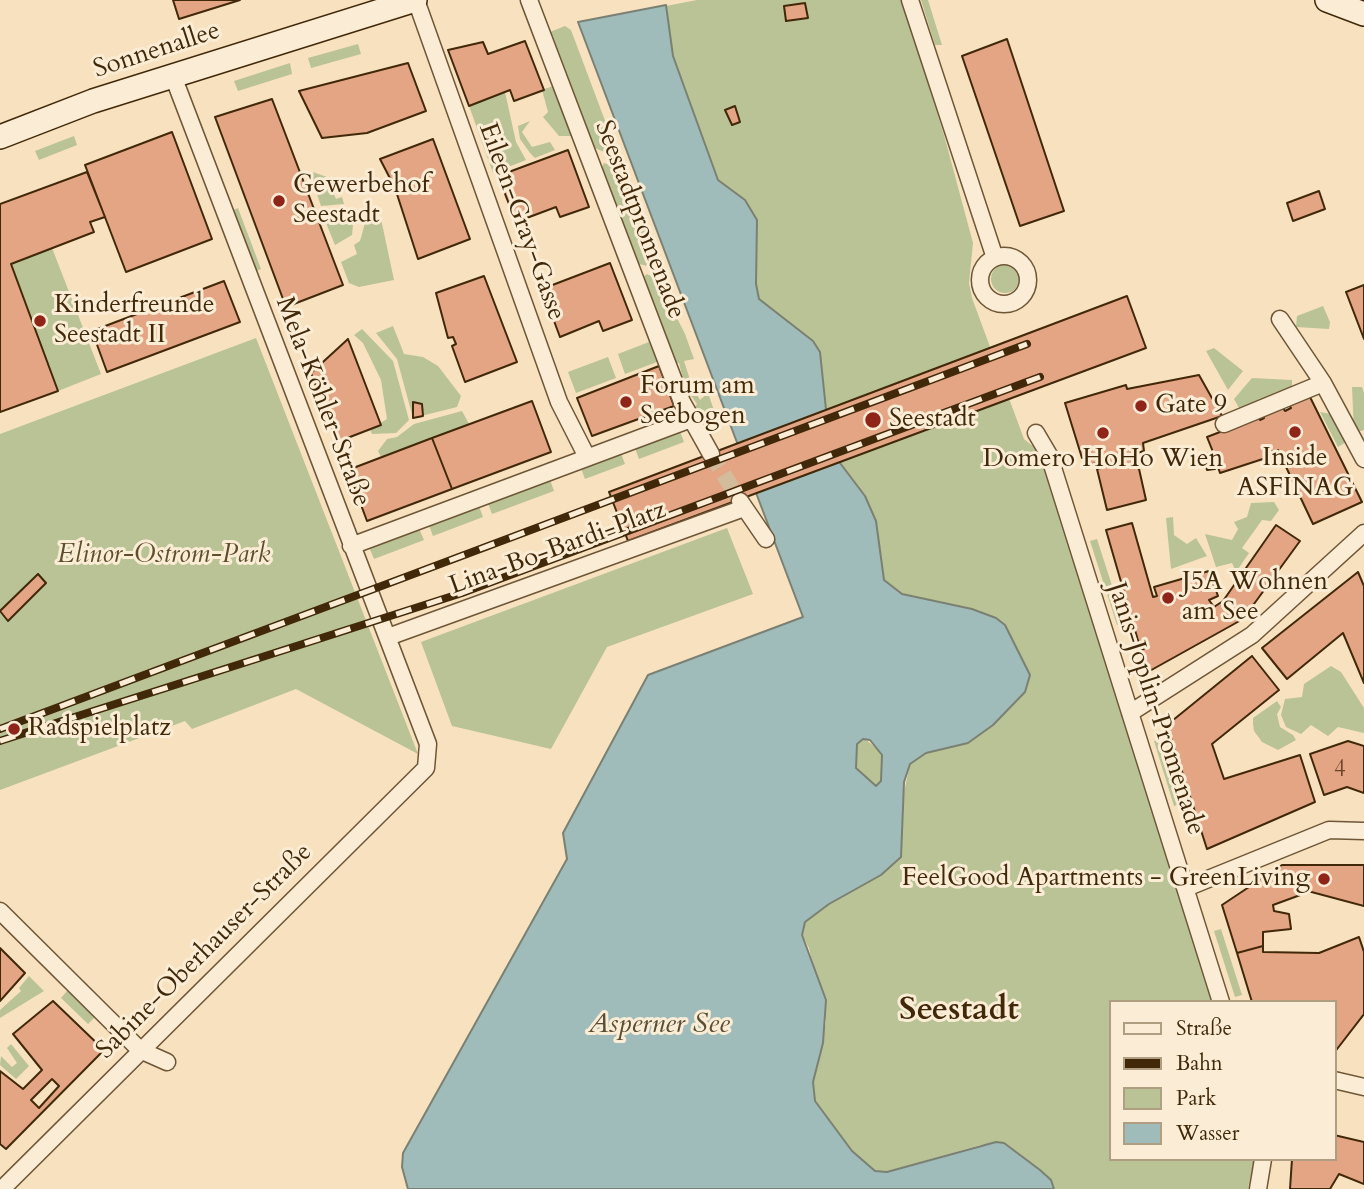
<!DOCTYPE html>
<html>
<head>
<meta charset="utf-8">
<style>
  body { margin:0 }
  #map { position:relative; width:1364px; height:1189px; overflow:hidden; background:#f8e1bf; font-family:Cardo,serif }
  canvas { display:block }
  .legend { position:absolute; left:1109px; top:1000px; width:228px; height:161px; box-sizing:border-box; background:#faecd5; border:2px solid #b09e83; margin:0; padding:9px 12px; list-style:none; font-size:21px; color:#402809 }
  .legend li { display:flex; align-items:center; gap:14px; height:35px }
  .legend b { width:35px; border:2px solid #b09e83 }
</style>
</head>
<body>
<div id="map">
<canvas width="1364" height="1189"></canvas>
<ul class="legend">
<li><b style="height:9px;background:#faecd5"></b>Straße</li>
<li><b style="height:9px;background:#402809"></b>Bahn</li>
<li><b style="height:19px;background:#b9c395"></b>Park</li>
<li><b style="height:19px;background:#a0bcba"></b>Wasser</li>
</ul>
</div>
<script>
const ctx = document.querySelector('canvas').getContext('2d');
ctx.lineJoin = 'round';
function paint(path, color) { ctx.fillStyle = color; ctx.fill(path, 'evenodd'); }
const shape = rows => new Path2D(rows.map(r => 'M' + r).join(''));
function stroke(path, color, width, dash) { ctx.strokeStyle = color; ctx.lineWidth = width; ctx.lineCap = dash ? 'butt' : 'round'; ctx.setLineDash(dash || []); ctx.stroke(path); }
function drawText(font, color, halo, rows, align = 'center') {
  ctx.font = font + ' Cardo,serif'; ctx.lineWidth = 6; ctx.setLineDash([]); ctx.textBaseline = 'middle'; ctx.strokeStyle = halo; ctx.fillStyle = color; for (const [text, x, y, turn = 0] of rows) {
    ctx.save(); ctx.translate(x, y); ctx.rotate((+turn || 0) * Math.PI / 180); ctx.textAlign = isNaN(turn) ? turn : align; if (halo) ctx.strokeText(text, 0, 0); ctx.fillText(text, 0, 0); ctx.restore();
  }
}
paint(shape([
  [697,0,902,0,944,135,973,243,969,283,972,298,1024,439,1040,452,1213,1002,1110,1002,1110,1159,1254,1159,1248,1189,1054,1189,1051,1180,1040,1170,1004,1143,980,1145,887,1172,875,1171,852,1151,815,1101,813,1081,826,1022,809,948,802,935,805,922,821,909,904,792,910,764,918,757,981,611,902,594,876,576,876,519,865,496,837,459,764,318,720,184,673,56,666,6],
  [921,0,928,0,942,45,935,45],
  [565,26,571,30,616,150,613,156,593,147,559,57,550,32],
  [358,44,361,54,311,68,308,58],
  [453,61,469,106,505,92,516,142,526,160,493,173],
  [290,63,292,74,238,91,234,81],
  [553,86,572,136,559,136,543,117,548,112,542,90],
  [530,121,522,132,532,147,550,142,555,150,535,158,530,153,520,139,518,126],
  [74,136,77,145,39,160,35,151],
  [604,163,621,169,626,176,659,261,656,268,639,264,602,167],
  [313,172,338,181,340,185,332,190,336,199,342,197,344,204,321,206,311,176],
  [238,208,261,269,256,271,233,210],
  [338,216,346,216,345,220,353,225,352,235,335,245,326,223],
  [381,219,394,280,359,287,349,283,341,262,357,254,354,245,360,241,365,223],
  [52,248,101,374,58,391,11,264],
  '991 279a14 14 0 1 1 28 0a14 14 0 1 1-28 0Z',
  [647,274,658,280,685,334,694,359,684,361,692,386,700,400,708,393,717,419,710,431,693,409,697,404,685,387,679,363,673,363,642,278],
  [1323,306,1330,322,1329,329,1296,327,1297,316],
  [393,326,404,354,423,357,438,366,461,396,457,407,413,418,397,359,376,333],
  [362,329,393,361,409,420,396,433,372,434,370,429,387,419,381,380,363,343,354,335],
  [256,338,418,754,296,689,192,729,185,721,0,790,0,434],
  [649,342,657,362,625,374,618,354],
  [1214,348,1243,371,1228,390,1206,351],
  [608,357,616,378,576,393,568,372],
  [1252,378,1292,380,1292,389,1239,408,1234,399],
  [1352,387,1362,387,1364,393,1364,430,1354,433],
  [462,411,469,424,381,457,378,451,387,439,397,437,414,424],
  [1320,412,1331,414,1346,442,1338,447],
  [678,426,684,442,639,459,633,443],
  [619,448,625,464,585,479,579,463],
  [548,474,554,491,492,514,486,498],
  [477,501,483,517,433,536,427,520],
  [1274,502,1279,510,1271,521,1262,520,1242,548,1249,553,1236,572,1232,563,1216,567,1205,534,1232,540,1238,529,1234,522,1247,517,1251,503],
  [1173,517,1174,535,1187,544,1196,538,1207,556,1171,569,1166,518],
  [417,524,424,540,374,559,367,542],
  [727,528,753,594,607,647,551,749,452,726,421,642],
  [1097,539,1124,623,1117,625,1090,541],
  [1331,666,1341,672,1364,708,1364,733,1338,727,1328,736,1311,725,1301,734,1286,727,1281,715,1285,699,1302,697,1304,684],
  [1277,701,1281,707,1277,714,1280,727,1293,735,1296,740,1278,750,1262,742,1254,731,1253,724,1253,718],
  [854,730,881,752,881,781,876,786,861,775,849,752],
  [1160,739,1181,804,1174,806,1154,741],
  [1221,929,1242,995,1235,997,1214,931],
  [29,976,44,991,0,1018,0,1010,21,991,19,988],
  [68,990,95,1017,88,1024,61,998],
  [11,1044,29,1066,16,1079,0,1065,1,1056,12,1067,17,1063,7,1048]
]), '#b9c395');
const water = shape([
  [666,5,673,56,718,180,745,200,757,220,756,284,759,299,813,341,820,352,829,438,837,459,865,496,876,521,884,580,902,594,972,609,996,618,1005,625,1030,675,1025,692,993,725,968,743,926,753,910,764,904,782,901,857,881,875,829,904,805,922,802,935,826,1000,823,1043,813,1082,815,1101,852,1151,875,1171,887,1172,996,1142,1004,1143,1040,1170,1051,1180,1054,1189,408,1189,402,1167,403,1153,567,859,563,833,648,675,803,617,578,22,666,5],
  [863,739,870,740,882,755,881,781,876,786,856,768,857,744,863,739]
]);
paint(water, '#a0bcba');
stroke(water, '#7a8173', 2);
const building = shape([
  [173,0,240,0,179,19,173,0],
  [805,3,808,18,786,21,784,6,805,3],
  [1007,39,1064,211,1020,226,962,56,1007,39],
  [525,41,544,90,514,101,510,90,469,106,448,50,483,42,488,54,525,41],
  [408,63,426,111,367,133,322,138,299,91,408,63],
  [272,99,343,285,286,307,215,117,272,99],
  [735,106,740,122,732,125,725,110,735,106],
  [172,132,212,239,126,272,85,165,172,132],
  [433,139,470,239,418,259,395,188,380,159,433,139],
  [568,150,589,207,560,217,556,207,516,222,498,176,568,150],
  [87,172,105,217,90,222,94,232,11,264,58,391,0,412,0,204,87,172],
  [1319,191,1325,209,1293,221,1287,203,1319,191],
  [610,263,632,320,603,331,599,321,560,337,542,289,610,263],
  [484,276,517,362,465,382,452,346,456,344,453,337,448,338,436,293,484,276],
  [224,281,240,322,107,372,92,331,224,281],
  [1364,285,1364,339,1346,292,1364,285],
  [1127,296,1146,348,628,541,609,492,1127,296],
  [348,339,381,425,337,442,311,373,348,339],
  [659,366,674,406,592,436,577,398,659,366],
  [1199,375,1222,416,1143,443,1144,451,1131,455,1133,461,1137,460,1146,500,1107,510,1097,469,1107,466,1105,461,1088,465,1085,457,1082,458,1065,403,1126,385,1127,389,1199,375],
  [1310,397,1362,502,1313,524,1278,450,1271,452,1272,456,1220,473,1215,458,1215,469,1207,470,1204,455,1213,452,1207,437,1259,417,1260,420,1264,418,1263,416,1283,408,1285,411,1291,408,1289,405,1310,397],
  [532,401,551,452,452,489,432,438,532,401],
  [413,402,422,404,423,416,413,418,413,402],
  [432,438,452,489,367,521,348,470,432,438],
  [1132,523,1153,597,1157,596,1154,587,1209,571,1218,596,1209,600,1214,607,1223,601,1276,525,1300,541,1243,619,1146,673,1140,651,1149,646,1146,641,1139,644,1106,530,1132,523],
  [1358,572,1364,586,1364,683,1343,633,1287,679,1262,648,1358,572],
  [38,574,46,583,8,621,0,611,38,574],
  [1252,656,1279,690,1212,744,1224,779,1300,755,1315,802,1207,849,1167,725,1252,656],
  [1348,741,1364,746,1364,793,1347,787,1324,795,1310,754,1348,741],
  [1282,865,1364,865,1364,906,1304,890,1303,894,1273,905,1274,911,1289,914,1291,929,1263,932,1263,946,1237,953,1222,905,1282,865],
  [1359,937,1364,952,1364,1014,1334,1053,1334,1002,1252,1002,1237,953,1263,946,1263,952,1319,953,1359,937],
  [0,948,25,973,0,1001,0,948],
  [53,1001,104,1050,6,1149,0,1144,0,1071,23,1089,42,1070,13,1034,53,1001],
  [52,1079,59,1086,39,1108,31,1100,52,1079],
  [1334,1135,1364,1142,1364,1184,1339,1174,1330,1189,1290,1189,1292,1159,1334,1159,1334,1135]
]);
paint(building, '#e4a585');
stroke(building, '#402809', 2);
stroke(shape([
  [711,454,739,499]
]), '#d3bc9b', 16, [16, 8]);
const street = shape([
  [416,0,559,402,587,457],
  [529,0,682,402,711,454],
  [910,0,995,258],
  '980 280a24 24 0 1 1 48 0a24 24 0 1 1-48 0Z',
  [1280,319,1323,383,1364,459],
  [1224,424,1323,383],
  [1036,433,1049,455,1221,1002],
  [740,501,766,539],
  [351,546,691,419],
  [388,637,744,508],
  [1130,713,1252,635,1364,533],
  [1186,888,1329,830,1364,831],
  [0,911,140,1050,167,1062],
  [1334,1080,1364,1087],
  [2,1189,426,768,428,744,173,76],
  [1258,1189,1263,1159]
]);
const secondary = shape([
  [1327,0,1364,14],
  [0,137,93,101,415,0]
]);
stroke(street, '#6e5636', 19);
stroke(secondary, '#402809', 26);
stroke(street, '#faecd5', 16);
stroke(secondary, '#faecd5', 23);
const rail = shape([
  [0,729,1027,344],
  [0,741,462,593,1040,377]
]);
stroke(rail, '#402809', 8);
stroke(rail, '#faecd5', 5, [16]);
for (const [x, y, r, color] of [
  [279,201,7,"#8f2418"],
  [40,321,7,"#8f2418"],
  [626,402,7,"#8f2418"],
  [1141,406,7,"#8f2418"],
  [873,420,9,"#8f2418"],
  [1295,432,7,"#8f2418"],
  [1103,433,7,"#8f2418"],
  [1168,598,7,"#8f2418"],
  [14,729,7,"#8f2418"],
  [1324,879,7,"#8f2418"]
]) { const dot = new Path2D(); dot.arc(x, y, r, 0, 2 * Math.PI); ctx.fillStyle = color; ctx.fill(dot); stroke(dot, '#faecd5', 2.5); }
drawText('23px', '#694728', null, [
  ["4",1340,771]
]);
drawText('26px', '#402809', '#faecd5', [
  ["Sonnenallee",157,51,-18],
  ["Seestadtpromenade",639,220,69],
  ["Eileen-Gray-Gasse",521,222,70],
  ["Mela-Köhler-Straße",322,402,69],
  ["Lina-Bo-Bardi-Platz",558,549,-20],
  ["Janis-Joplin-Promenade",1155,709,72],
  ["Sabine-Oberhauser-Straße",205,952,-45]
]);
drawText('26px', '#402809', '#faecd5', [
  ["Gewerbehof",293,186],
  ["Seestadt",293,216],
  ["Kinderfreunde",54,306],
  ["Seestadt II",54,336],
  ["Forum am",640,387],
  ["Seebogen",640,417],
  ["Gate 9",1155,406],
  ["Seestadt",889,420],
  ["Inside",1295,459,"center"],
  ["ASFINAG",1295,489,"center"],
  ["Domero HoHo Wien",1103,460,"center"],
  ["J5A Wohnen",1182,583],
  ["am See",1182,613],
  ["Radspielplatz",28,729],
  ["FeelGood Apartments - GreenLiving",1310,879,"right"]
], 'left');
drawText('italic 26px', '#5e4f2c', '#faecd5', [
  ["Elinor-Ostrom-Park",164,556]
]);
drawText('italic 28px', '#584d35', '#faecd5', [
  ["Asperner See",659,1026]
]);
drawText('bold 33px', '#402809', '#faecd5', [
  ["Seestadt",959,1011]
]);
</script>
</body>
</html>
